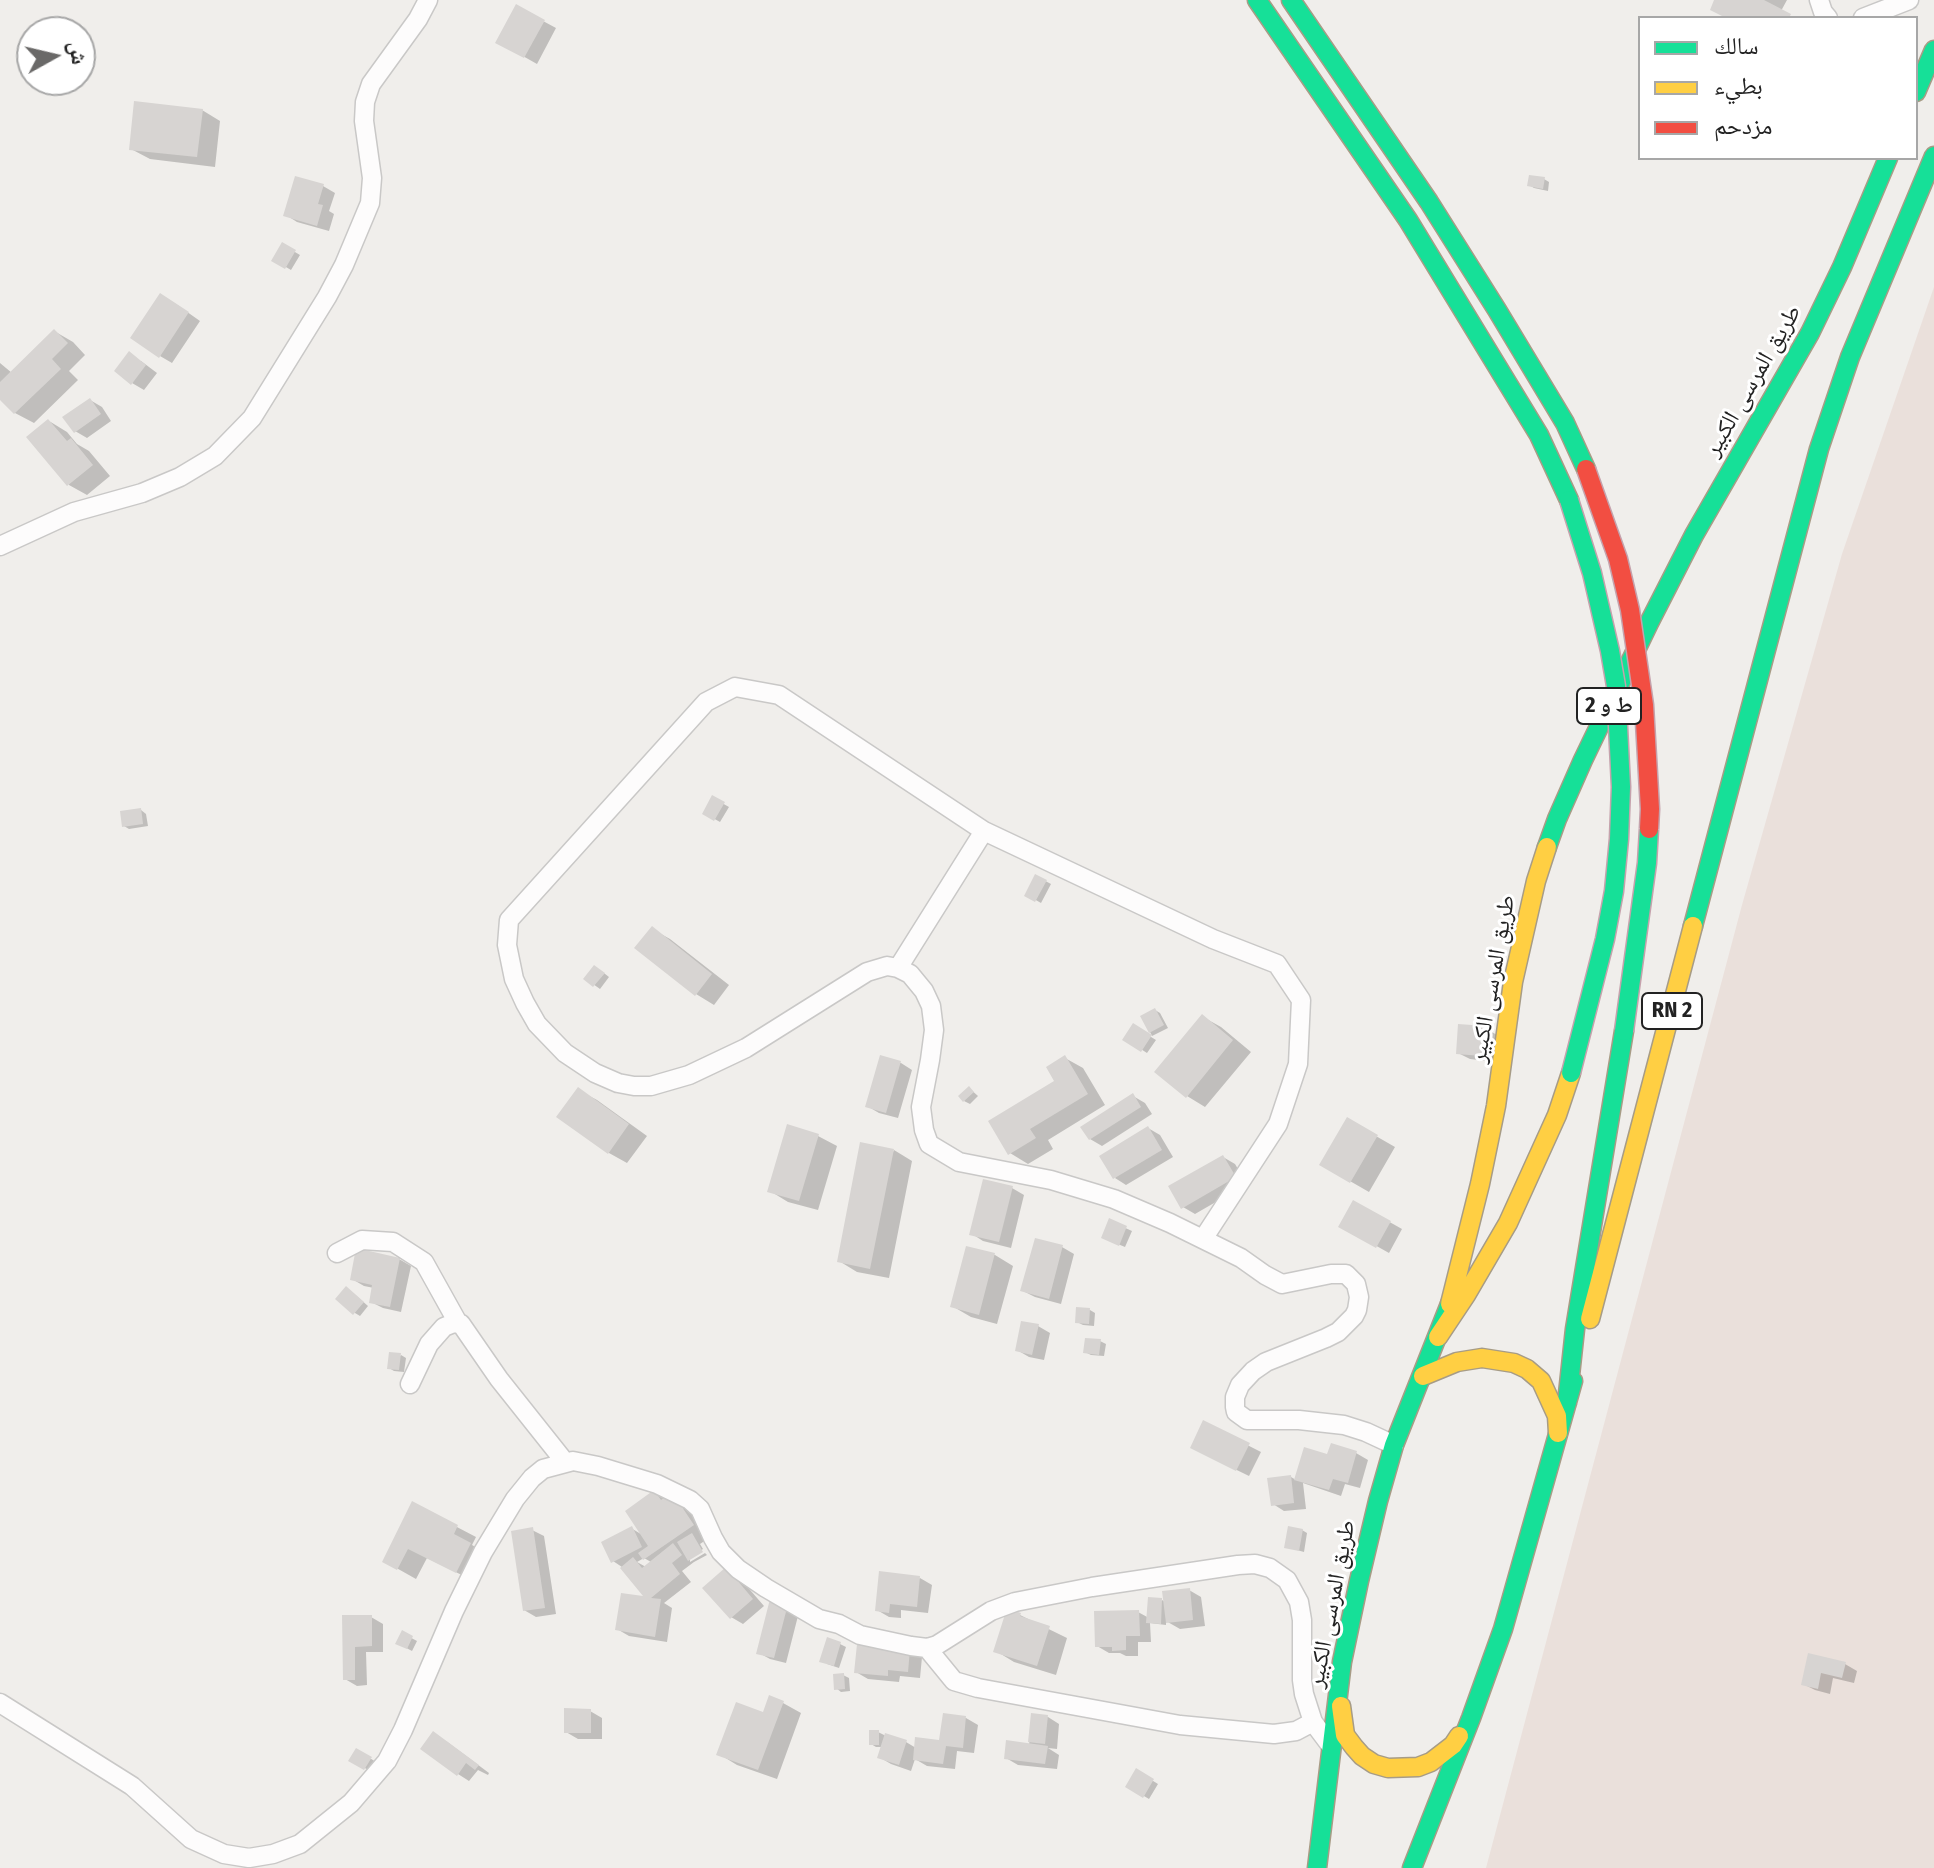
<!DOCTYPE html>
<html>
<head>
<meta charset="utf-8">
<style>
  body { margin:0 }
  #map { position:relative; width:1934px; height:1868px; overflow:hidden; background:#f0eeeb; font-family:"Fira Sans Condensed","Noto Naskh Arabic",sans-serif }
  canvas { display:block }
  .legend { position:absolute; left:1638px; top:16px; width:280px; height:144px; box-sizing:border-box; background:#fff; border:2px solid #a7a7a7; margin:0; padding:10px 14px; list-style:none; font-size:24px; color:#222 }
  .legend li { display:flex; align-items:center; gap:16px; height:40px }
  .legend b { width:40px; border:2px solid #a7a7a7 }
  .north { position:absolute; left:16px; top:16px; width:80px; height:80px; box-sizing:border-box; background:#fff; border:2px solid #a7a7a7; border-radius:50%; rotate:82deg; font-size:22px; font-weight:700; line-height:32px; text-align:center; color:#222 }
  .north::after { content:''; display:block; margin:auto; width:28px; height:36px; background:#6a6968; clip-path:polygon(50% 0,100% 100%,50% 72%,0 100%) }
</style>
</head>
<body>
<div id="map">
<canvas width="1934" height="1868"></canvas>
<ul class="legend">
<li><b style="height:10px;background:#16e098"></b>سالك</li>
<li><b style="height:10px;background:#ffcf43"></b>بطيء</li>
<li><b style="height:10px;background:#f24e42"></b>مزدحم</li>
</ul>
<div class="north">ش</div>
</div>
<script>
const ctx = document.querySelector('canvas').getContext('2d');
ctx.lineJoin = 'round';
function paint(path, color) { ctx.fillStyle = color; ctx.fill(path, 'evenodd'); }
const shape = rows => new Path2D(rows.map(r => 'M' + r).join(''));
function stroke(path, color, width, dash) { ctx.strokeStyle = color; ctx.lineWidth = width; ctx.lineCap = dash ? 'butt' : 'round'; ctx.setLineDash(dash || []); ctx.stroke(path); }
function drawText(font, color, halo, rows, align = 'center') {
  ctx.font = font + ' "Fira Sans Condensed","Noto Naskh Arabic",sans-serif'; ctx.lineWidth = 6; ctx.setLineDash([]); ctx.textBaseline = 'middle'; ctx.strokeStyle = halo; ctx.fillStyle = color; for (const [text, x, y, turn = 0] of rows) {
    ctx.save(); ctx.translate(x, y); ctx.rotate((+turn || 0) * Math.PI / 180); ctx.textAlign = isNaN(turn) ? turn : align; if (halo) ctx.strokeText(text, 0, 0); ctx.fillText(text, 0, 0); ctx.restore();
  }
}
paint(shape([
  [1934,287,1934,1868,1486,1868,1742,905,1842,554]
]), '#eae0db');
paint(shape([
  [1717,0,1787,0,1781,11,1794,18,1728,18],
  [517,7,556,28,537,64,498,42],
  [202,110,220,121,215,167,150,159,131,149],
  [1544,179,1549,182,1548,191,1534,188,1529,185],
  [323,186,335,193,329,211,334,214,329,231,297,222,286,215],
  [283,245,300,255,291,270,274,260],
  [173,302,200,321,172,363,160,356],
  [54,331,73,342,85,355,69,371,78,380,34,423,15,413,0,397,0,363,12,373],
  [141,361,157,373,144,390,132,383],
  [90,400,102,407,111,421,87,438,75,431],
  [49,421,67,432,77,444,89,451,110,476,87,495,69,485],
  [713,798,729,807,720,822,704,813],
  [141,810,146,814,148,826,129,829,124,826],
  [1036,876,1051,884,1041,903,1027,895],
  [652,929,670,939,729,985,714,1005,696,994],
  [600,970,609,977,600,989,586,979],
  [1155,1010,1160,1013,1168,1028,1152,1036,1142,1016],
  [1203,1017,1221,1027,1251,1052,1205,1107,1187,1096],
  [1133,1026,1156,1040,1147,1053,1125,1039],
  [1485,1028,1497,1035,1495,1062,1470,1059,1458,1053],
  [882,1057,901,1063,912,1070,898,1118,879,1113,867,1106],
  [1065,1058,1083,1068,1105,1105,1048,1140,1053,1149,1028,1164,1010,1153,1056,1082],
  [969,1088,978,1096,970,1104,964,1101],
  [578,1090,597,1100,647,1136,627,1163,609,1153],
  [1133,1096,1145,1103,1152,1114,1102,1146,1090,1139],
  [1348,1120,1395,1147,1369,1192,1322,1165],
  [1148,1128,1160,1135,1173,1157,1126,1185,1115,1178],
  [818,1136,837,1146,818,1210,788,1202,770,1191],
  [894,1150,912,1161,889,1278,857,1272,839,1261],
  [1223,1157,1235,1164,1247,1184,1195,1214,1183,1207],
  [1012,1188,1024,1195,1011,1248,983,1241,972,1234],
  [1354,1202,1402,1229,1389,1253,1341,1226],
  [1110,1221,1132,1231,1125,1247,1108,1240],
  [1062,1247,1074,1254,1061,1304,1035,1297,1023,1291],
  [968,1248,995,1255,1013,1266,997,1324,971,1317,952,1306],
  [399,1259,411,1266,401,1312,383,1308,371,1302,374,1288,364,1286,352,1279],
  [352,1292,368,1306,360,1316,355,1313],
  [1078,1309,1090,1310,1095,1313,1094,1326,1083,1325,1077,1322],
  [1038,1326,1050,1333,1044,1360,1029,1357,1017,1350],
  [1100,1341,1106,1344,1104,1356,1091,1355,1085,1352],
  [401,1355,406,1358,404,1372,394,1371,389,1368],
  [1204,1423,1261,1452,1249,1476,1204,1454],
  [1356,1453,1368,1460,1360,1488,1345,1484,1341,1496,1303,1483,1306,1509,1284,1511,1273,1504,1291,1477,1296,1480,1329,1457],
  [654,1493,665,1499,691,1505,712,1536,700,1544,703,1549,690,1557,690,1562,705,1553,707,1555,694,1562,682,1571,691,1582,664,1603,672,1608,667,1642,629,1636,617,1629,648,1599,622,1567,613,1561,631,1528,644,1536],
  [644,1558,651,1562,646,1567,637,1562],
  [413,1504,476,1537,472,1545,489,1555,476,1582,427,1558,416,1579,384,1561],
  [532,1530,544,1536,556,1614,536,1617,524,1610],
  [1302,1530,1307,1533,1304,1552,1286,1547],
  [738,1576,764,1606,743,1624,731,1617,705,1588],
  [920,1578,932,1585,928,1613,901,1610,901,1618,889,1617,877,1610],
  [1189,1590,1201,1597,1205,1626,1180,1629,1166,1621,1166,1625,1150,1623,1151,1642,1138,1642,1138,1656,1126,1656,1120,1653,1109,1653,1097,1646,1138,1612,1149,1618,1162,1600,1165,1602],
  [772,1602,799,1612,786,1663,770,1659,759,1653],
  [1020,1615,1067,1638,1056,1675,1014,1662,996,1651],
  [344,1617,371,1617,383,1624,383,1652,366,1652,367,1685,357,1686,345,1679],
  [402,1633,417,1641,412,1651,397,1643],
  [840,1644,846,1647,839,1668,827,1664],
  [910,1650,922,1657,920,1678,900,1676,899,1682,868,1679,856,1672],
  [1809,1656,1845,1664,1857,1671,1854,1683,1833,1678,1830,1694,1815,1690,1803,1684],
  [843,1675,849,1678,850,1691,841,1692,836,1688],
  [783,1703,801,1713,777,1779,737,1765,719,1754,764,1715],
  [590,1711,602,1718,602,1739,578,1739,566,1732],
  [1033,1715,1048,1717,1059,1724,1057,1749,1048,1748,1059,1755,1057,1769,1018,1765,1006,1758,1029,1745],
  [944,1716,966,1718,978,1725,974,1753,957,1751,955,1769,927,1766,915,1759,911,1771,891,1764,879,1757,882,1747,876,1747,871,1744,878,1732,886,1736,906,1742,916,1748,941,1742],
  [446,1741,489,1773,488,1775,478,1770,469,1781,458,1774],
  [357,1750,376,1762,370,1771,351,1760],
  [1137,1771,1158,1784,1149,1799,1127,1786]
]), '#0003');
paint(shape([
  [1714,0,1764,0,1791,14,1789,18,1726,18,1710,10],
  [516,4,545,20,524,58,495,43],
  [134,101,203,109,197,157,129,150],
  [1529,175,1545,177,1543,189,1527,186],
  [295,176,324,184,318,204,323,205,317,226,283,216],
  [282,242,296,250,285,269,271,261],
  [160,293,189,312,159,358,130,338],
  [54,329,68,343,52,359,61,369,14,414,0,400,0,382],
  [129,351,146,365,131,385,114,371],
  [90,398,101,414,74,433,62,417],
  [48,419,67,441,71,438,93,465,67,486,26,437],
  [712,795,725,802,714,821,702,814],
  [141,808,143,824,122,827,120,811],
  [1035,874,1047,880,1035,902,1024,896],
  [652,926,712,974,695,996,634,948],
  [594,965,605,973,593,987,583,979],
  [1155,1008,1164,1025,1149,1033,1152,1035,1141,1052,1122,1040,1133,1023,1149,1033,1140,1016],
  [1202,1014,1233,1040,1186,1098,1154,1072],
  [1458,1024,1486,1026,1483,1056,1456,1054],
  [880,1055,901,1061,886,1113,865,1107],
  [1065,1055,1088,1094,1030,1129,1036,1138,1008,1155,988,1121,1054,1081,1046,1067],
  [969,1086,974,1092,963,1102,958,1096],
  [578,1087,629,1124,608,1154,556,1117],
  [1133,1093,1141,1107,1089,1140,1080,1127],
  [1347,1117,1378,1135,1350,1183,1319,1165],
  [787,1124,819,1134,799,1201,767,1192],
  [1148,1126,1162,1150,1113,1179,1099,1156],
  [860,1142,894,1149,870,1269,837,1262],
  [1223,1155,1236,1177,1181,1209,1168,1186],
  [983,1179,1013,1186,999,1242,969,1235],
  [1353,1200,1391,1221,1376,1248,1338,1227],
  [1109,1218,1127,1226,1119,1246,1101,1238],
  [1035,1238,1063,1245,1049,1299,1020,1291],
  [966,1246,995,1253,979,1315,950,1307],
  [356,1248,400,1258,390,1307,369,1303,372,1285,350,1280],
  [346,1286,364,1302,353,1315,335,1299],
  [1076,1307,1090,1308,1089,1324,1075,1323],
  [1021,1321,1039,1324,1032,1355,1015,1351],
  [1085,1338,1101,1339,1099,1355,1083,1353],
  [389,1352,401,1353,399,1370,387,1369],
  [1203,1420,1250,1443,1236,1471,1190,1448],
  [1331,1443,1357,1451,1348,1483,1333,1479,1329,1490,1294,1480,1304,1447,1327,1454],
  [1291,1475,1294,1503,1271,1506,1267,1478],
  [654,1490,661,1500,672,1492,694,1525,643,1560,638,1553,648,1546,625,1511],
  [412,1501,458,1525,454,1534,471,1543,456,1573,408,1549,397,1570,382,1562],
  [632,1526,642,1547,611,1563,601,1542],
  [1288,1526,1303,1529,1299,1551,1284,1548],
  [533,1527,545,1608,523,1611,511,1531],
  [692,1533,703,1552,688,1561,677,1542],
  [673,1543,682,1555,672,1563,680,1574,651,1598,661,1599,655,1637,615,1630,621,1593,643,1596,620,1568,633,1557,642,1568],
  [726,1567,753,1599,730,1619,702,1588],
  [879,1571,920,1576,917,1607,890,1604,889,1613,875,1611],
  [1190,1588,1193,1620,1166,1623,1162,1591],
  [1148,1597,1162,1598,1161,1624,1146,1623],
  [770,1599,788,1604,774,1658,756,1654],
  [1007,1608,1021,1613,1020,1616,1050,1626,1037,1666,993,1652],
  [1139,1610,1140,1636,1126,1636,1126,1650,1112,1651,1112,1647,1095,1647,1094,1611],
  [342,1615,372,1615,372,1646,355,1647,355,1680,343,1680],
  [402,1630,413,1636,407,1649,395,1644],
  [827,1637,841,1642,834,1666,819,1662],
  [857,1644,910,1649,908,1672,888,1670,888,1676,854,1673],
  [1808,1653,1846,1662,1842,1678,1821,1673,1818,1689,1801,1685],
  [844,1673,845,1689,834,1690,833,1674],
  [769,1695,784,1701,758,1770,716,1755,736,1702,763,1712],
  [564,1708,591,1709,591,1733,564,1733],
  [943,1713,966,1716,963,1748,946,1746,943,1764,913,1760,915,1737,939,1740],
  [1031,1713,1048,1715,1045,1744,1028,1742],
  [869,1730,879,1730,879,1745,869,1745],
  [433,1731,479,1765,475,1770,466,1763,457,1776,420,1749],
  [885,1733,907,1740,899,1765,877,1758],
  [1006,1740,1048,1746,1045,1764,1004,1759],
  [356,1748,372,1757,364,1770,348,1761],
  [1136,1768,1154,1779,1143,1798,1125,1787]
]), '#d7d4d2');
const street = shape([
  [1819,0,1823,12,1828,18],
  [1863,18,1909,0],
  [0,546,74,512,142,493,180,477,215,456,252,418,327,297,344,265,370,203,372,178,364,121,365,102,371,84,418,19,428,0],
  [898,968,984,831],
  [1203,1239,1278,1124,1298,1064,1301,1000,1277,964,1213,939,984,831,779,695,735,687,706,702,509,920,507,945,514,979,525,1003,537,1024,565,1053,595,1073,618,1083,634,1086,651,1086,689,1075,746,1048,867,972,887,966,898,968,910,974,924,991,931,1006,934,1030,930,1060,921,1107,924,1130,929,1144,959,1162,1051,1180,1114,1199,1170,1223,1241,1258,1265,1275,1282,1284,1331,1274,1346,1274,1356,1284,1359,1297,1357,1310,1354,1316,1338,1332,1326,1338,1266,1362,1253,1371,1240,1385,1235,1397,1235,1407,1236,1412,1247,1420,1299,1420,1344,1425,1366,1432,1394,1445],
  [337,1253,362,1240,393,1242,424,1262,458,1323],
  [410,1384,429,1344,444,1327,454,1323,461,1324,499,1379,565,1462],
  [927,1648,954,1681,978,1688,1180,1725,1274,1734,1296,1731,1313,1722],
  [0,1703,132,1786,191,1839,224,1854,249,1858,273,1854,300,1844,351,1803,387,1761,403,1730,454,1611,483,1552,515,1499,532,1478,543,1469,573,1461,598,1466,657,1484,690,1500,700,1509,713,1538,721,1552,738,1569,766,1588,819,1619,839,1624,860,1635,911,1646,927,1648,937,1645,991,1611,1015,1602,1092,1587,1238,1565,1255,1564,1270,1568,1287,1580,1299,1602,1302,1620,1302,1680,1304,1694,1313,1722,1331,1746]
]);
const fast = shape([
  [1257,0,1408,220,1539,435,1569,500],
  [1291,0,1429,202,1497,310,1565,423,1586,469],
  [1916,92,1934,50],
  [1547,847,1557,819,1583,760,1649,623,1694,535,1810,333,1842,267,1888,158],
  [1693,926,1819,449,1850,357,1934,156],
  [1567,1403,1575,1329,1624,1031],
  [1317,1868,1342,1662,1359,1581,1378,1501,1394,1445,1450,1304],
  [1412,1868,1471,1718,1503,1629,1573,1381]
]);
const slow = shape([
  [1450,1304,1480,1184,1496,1106,1513,982,1536,881,1547,847],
  [1590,1319,1693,926],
  [1438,1337,1466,1295,1508,1223,1557,1115,1571,1073],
  [1423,1376,1457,1362,1482,1358,1514,1363,1527,1369,1541,1381,1557,1416,1558,1433],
  [1341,1706,1345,1735,1354,1747,1362,1756,1374,1764,1388,1768,1418,1767,1431,1762,1453,1745,1459,1736]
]);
stroke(street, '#c9c8c7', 21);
stroke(fast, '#a79c86', 21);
stroke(slow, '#a79c86', 21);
stroke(street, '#fdfcfc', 18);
stroke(fast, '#16e098', 18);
stroke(slow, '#ffcf43', 18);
const fastBridge = shape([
  [1569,500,1592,573,1610,651,1616,686,1621,787,1619,839,1614,891,1605,939,1571,1073],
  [1624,1031,1647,863,1649,829]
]);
const jamBridge = shape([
  [1586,469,1618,559,1630,610,1644,705,1650,809,1649,829]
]);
stroke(fastBridge, '#c5a2ac', 21, []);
stroke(jamBridge, '#c5a2ac', 21, []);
stroke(fastBridge, '#16e098', 18);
stroke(jamBridge, '#f24e42', 18);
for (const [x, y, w] of [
  [1609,706,64],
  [1672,1011,60]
]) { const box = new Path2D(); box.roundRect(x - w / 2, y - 18, w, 36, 6); ctx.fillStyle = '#fff'; ctx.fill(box); stroke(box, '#222', 2); }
drawText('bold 22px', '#222', null, [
  ["ط و 2",1609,706],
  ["RN 2",1672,1011]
]);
drawText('24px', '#222', '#fff', [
  ["طريق المرسى الكبير",1753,381,-60],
  ["طريق المرسى الكبير",1493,979,-80],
  ["طريق المرسى الكبير",1332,1604,-79]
]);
</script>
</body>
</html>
